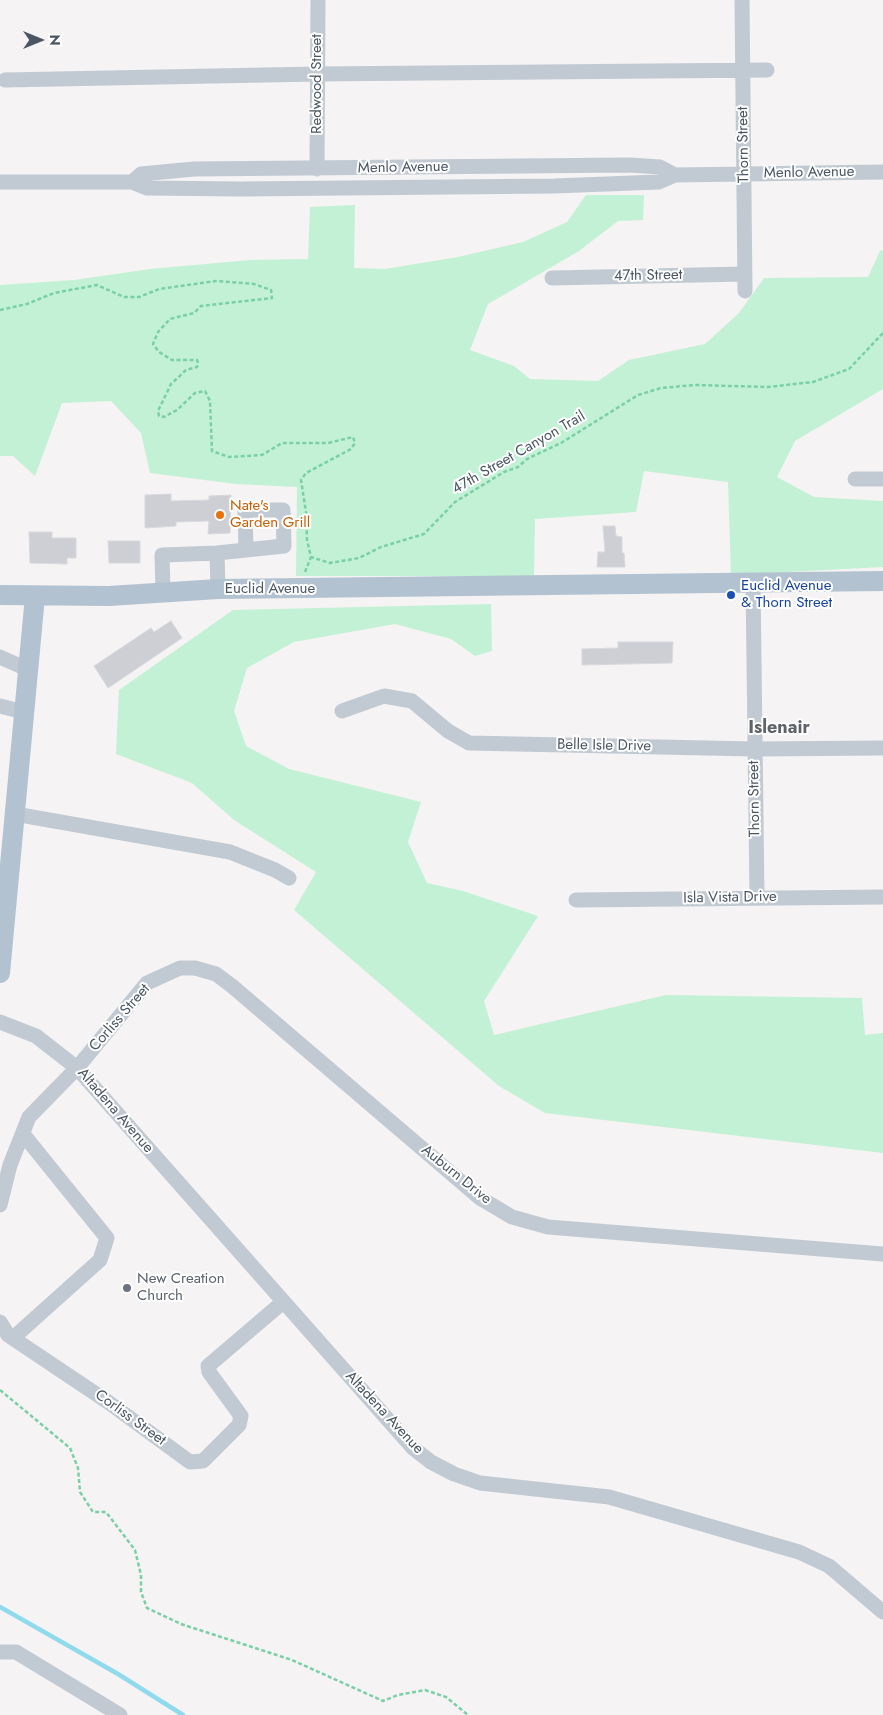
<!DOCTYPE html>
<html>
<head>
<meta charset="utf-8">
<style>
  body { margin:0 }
  #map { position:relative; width:883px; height:1715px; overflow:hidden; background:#f5f3f3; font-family:Jost,sans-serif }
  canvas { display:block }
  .north { position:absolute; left:15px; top:15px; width:50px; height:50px; -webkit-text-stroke:4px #fff; paint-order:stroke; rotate:90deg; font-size:14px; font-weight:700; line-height:20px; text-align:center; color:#4a5661 }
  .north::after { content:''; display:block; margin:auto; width:18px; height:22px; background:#4a5661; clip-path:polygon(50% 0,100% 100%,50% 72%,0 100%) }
</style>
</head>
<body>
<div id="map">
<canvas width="883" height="1715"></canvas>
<div class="north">N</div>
</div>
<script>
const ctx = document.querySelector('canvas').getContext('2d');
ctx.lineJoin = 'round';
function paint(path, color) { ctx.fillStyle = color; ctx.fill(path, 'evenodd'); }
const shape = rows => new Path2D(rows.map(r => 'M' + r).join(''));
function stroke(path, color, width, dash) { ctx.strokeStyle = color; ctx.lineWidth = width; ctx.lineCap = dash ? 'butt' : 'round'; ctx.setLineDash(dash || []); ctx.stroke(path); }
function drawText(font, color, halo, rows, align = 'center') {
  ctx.font = font + ' Jost,sans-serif'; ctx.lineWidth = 4; ctx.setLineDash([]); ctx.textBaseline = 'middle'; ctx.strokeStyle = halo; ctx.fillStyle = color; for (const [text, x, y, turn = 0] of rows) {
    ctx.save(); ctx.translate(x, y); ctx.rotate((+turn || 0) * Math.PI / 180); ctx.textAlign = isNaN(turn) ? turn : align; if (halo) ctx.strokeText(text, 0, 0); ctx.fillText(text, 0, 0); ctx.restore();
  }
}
paint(shape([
  [586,195,644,195,643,220,618,221,579,251,488,304,470,350,514,366,530,379,598,381,629,360,705,344,739,313,764,278,868,277,880,251,883,250,883,389,795,441,777,477,814,497,883,501,883,567,731,575,728,482,644,471,636,512,535,519,534,576,296,576,297,487,236,484,150,473,141,433,111,401,62,403,35,476,13,456,0,456,0,285,74,280,150,269,250,260,308,259,310,207,355,205,354,268,385,269,458,257,523,242,567,222],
  [491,604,492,651,475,656,451,639,395,624,294,642,247,668,234,711,246,746,289,769,421,802,408,842,427,883,463,891,538,916,484,1001,494,1035,666,995,862,998,865,1035,883,1033,883,1153,545,1113,499,1086,294,910,316,872,234,820,192,783,116,754,119,690,233,610]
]), '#c3f1d5');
stroke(shape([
  [0,1607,118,1674,183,1715]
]), '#90daee', 4.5);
const building = shape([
  [171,494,171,501,209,500,209,496,231,495,230,533,208,534,209,521,176,522,176,526,145,528,145,495,171,494],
  [603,526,615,526,616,536,622,537,622,553,624,553,625,567,597,567,598,552,605,552,603,526],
  [29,532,52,532,52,538,76,538,76,558,67,558,67,564,30,563,29,532],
  [108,541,140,541,140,563,109,563,108,541],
  [171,621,182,638,108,688,94,666,151,628,154,632,171,621],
  [618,642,673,642,672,663,582,665,582,649,618,648,618,642]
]);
paint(building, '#cdcfd5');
stroke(building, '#d7d9de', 1);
stroke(shape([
  [0,310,27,304,54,293,97,285,124,297,139,297,159,289,216,281,254,284,271,290,272,298,201,306,194,313,170,319,158,332,153,344,159,352,172,360,197,360,198,363,197,367,186,370,171,384,158,411,159,416,164,417,177,410,195,393,205,391,210,401,212,451,229,457,262,455,282,443,328,443,353,437,355,443,351,449,306,473,301,480,306,512,307,540,311,557,330,563,359,558,381,547,424,534,455,502,504,472,518,467,527,459,561,443,638,395,661,388,695,385,768,387,813,382,849,369,883,333],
  [305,572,311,557],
  [0,1390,70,1448,78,1468,80,1492,93,1512,106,1512,135,1550,141,1575,141,1592,147,1608,181,1624,292,1660,383,1701,398,1695,425,1690,446,1697,468,1715]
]), '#7ad0a6', 2.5, [4, 2.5]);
stroke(shape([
  [742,0,745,291],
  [5,80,317,74,767,70],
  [317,169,318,0],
  [0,182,132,182,147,188,240,189,554,186,659,182,675,175,883,172],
  [132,182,141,174,194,169,629,165,660,167,675,175],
  [552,278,745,274],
  [855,479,883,479],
  [217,553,284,546,283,510,245,510,246,549],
  [753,582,757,897],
  [163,591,162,555,217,553,218,589],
  [0,657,29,670],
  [0,706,24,712],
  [342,711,384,696,412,701,448,731,469,743,754,749,883,748],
  [15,814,230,852,275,870,289,878],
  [576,900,883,897],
  [0,1022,36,1036,77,1068,413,1448,431,1462,454,1474,480,1483,609,1497,799,1552,829,1566,883,1612],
  [0,1205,10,1165,29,1117,77,1068,147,983,180,968,195,968,216,974,232,986,480,1198,512,1217,548,1227,883,1254],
  [0,1322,8,1335,108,1402,190,1462,203,1461,239,1425,241,1416,209,1372,208,1366,283,1302],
  [13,1338,100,1260,107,1238,23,1134],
  [0,1652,16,1652,120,1715]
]), '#c1cad2', 15);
stroke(shape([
  [0,595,109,596,218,589,883,581],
  [0,973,35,596]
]), '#b3c2d1', 20);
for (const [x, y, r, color] of [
  [220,515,5,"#e8710a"],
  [731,595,5,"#1a4fb4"],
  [127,1288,5,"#6b7280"]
]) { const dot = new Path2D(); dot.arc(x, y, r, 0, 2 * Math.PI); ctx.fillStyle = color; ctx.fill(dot); stroke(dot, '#fff', 2); }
drawText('15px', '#4a5661', '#fff', [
  ["Redwood Street",317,84,-90],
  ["Thorn Street",744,145,-91],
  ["Menlo Avenue",403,168,-1],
  ["Menlo Avenue",809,173,-1],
  ["47th Street",648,276,-1],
  ["47th Street Canyon Trail",519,453,-30],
  ["Euclid Avenue",270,589],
  ["Belle Isle Drive",604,746,1],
  ["Thorn Street",755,799,-91],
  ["Isla Vista Drive",730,898,-1],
  ["Corliss Street",120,1018,-49],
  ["Altadena Avenue",115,1111,49],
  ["Auburn Drive",456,1175,39],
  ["Altadena Avenue",384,1413,47],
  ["Corliss Street",130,1418,36]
]);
drawText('15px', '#c56008', '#fff', [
  ["Nate's",230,506],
  ["Garden Grill",230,523]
], 'left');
drawText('15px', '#164399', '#fff', [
  ["Euclid Avenue",741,586],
  ["& Thorn Street",741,603]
], 'left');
drawText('15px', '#5b616d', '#fff', [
  ["New Creation",137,1279],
  ["Church",137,1296]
], 'left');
drawText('bold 18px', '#5f6368', '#fff', [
  ["Islenair",779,729]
]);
</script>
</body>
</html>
